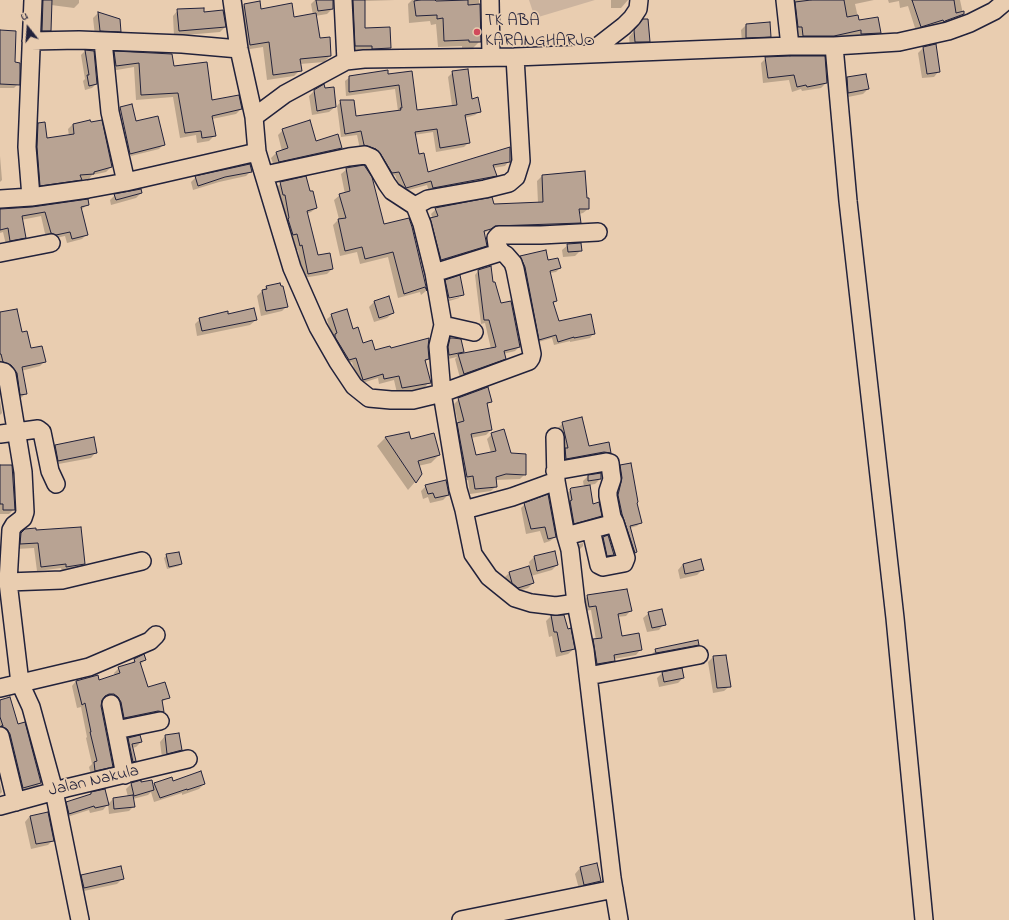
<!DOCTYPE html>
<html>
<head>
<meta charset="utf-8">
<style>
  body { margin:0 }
  #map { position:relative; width:1009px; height:920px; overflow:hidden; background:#e9cdb0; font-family:"Indie Flower",sans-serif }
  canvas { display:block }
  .north { position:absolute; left:8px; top:8px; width:40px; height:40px; -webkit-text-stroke:3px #e9cdb0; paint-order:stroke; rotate:343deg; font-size:11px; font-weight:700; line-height:16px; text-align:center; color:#22223b }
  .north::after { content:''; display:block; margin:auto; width:14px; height:18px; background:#22223b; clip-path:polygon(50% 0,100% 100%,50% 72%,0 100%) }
</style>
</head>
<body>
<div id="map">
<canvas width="1009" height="920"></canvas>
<div class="north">U</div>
</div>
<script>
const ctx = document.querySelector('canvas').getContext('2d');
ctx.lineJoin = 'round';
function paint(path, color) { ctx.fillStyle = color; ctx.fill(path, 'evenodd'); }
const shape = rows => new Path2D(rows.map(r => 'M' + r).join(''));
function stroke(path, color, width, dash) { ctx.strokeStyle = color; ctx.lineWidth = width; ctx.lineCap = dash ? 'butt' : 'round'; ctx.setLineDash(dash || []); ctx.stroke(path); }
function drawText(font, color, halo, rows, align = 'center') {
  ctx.font = font + ' "Indie Flower",sans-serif'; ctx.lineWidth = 3.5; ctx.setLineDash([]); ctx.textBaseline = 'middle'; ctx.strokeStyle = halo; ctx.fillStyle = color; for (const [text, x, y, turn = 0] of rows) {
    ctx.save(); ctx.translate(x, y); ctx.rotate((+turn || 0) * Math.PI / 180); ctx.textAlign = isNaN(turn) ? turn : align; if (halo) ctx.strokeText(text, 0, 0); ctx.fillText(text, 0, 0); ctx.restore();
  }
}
paint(shape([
  [529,0,595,0,535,18]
]), '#ccb49f');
paint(shape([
  [36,0,79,0,79,3,74,8,51,5,50,30,44,35,37,36],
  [315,0,333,0,332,9,327,14,315,16,319,39,330,56,324,62,300,64,300,70,294,76,267,80,263,47,244,50,238,11,244,5,259,2,260,10,293,18,313,15,311,4],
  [344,0,395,0,364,1,364,29,390,47,384,54,349,52],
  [412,0,479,0,480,41,473,48,462,48,462,46,438,47,436,24,431,25,430,21,409,23,408,4],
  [611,0,628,0,621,8,611,8],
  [790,0,874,0,855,4,859,22,879,33,875,38,857,39,856,35,828,40,798,41,797,31,793,31],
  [888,0,960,0,963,14,958,19,939,26,938,24,916,31,908,6,900,8,899,1,889,3],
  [178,10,203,13,225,27,220,32,174,36,173,16],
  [98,13,119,20,120,31,115,36,95,36,93,18],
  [746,25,770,36,764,42,742,42,741,30],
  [638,26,649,41,644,46,630,47,629,37],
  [0,31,14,63,19,83,14,88,0,88],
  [923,48,939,71,934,77,922,78,918,53],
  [85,51,93,52,96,84,92,88,85,90,83,81,85,79,81,55],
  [114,52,173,67,211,101,241,109,236,114,212,119,215,135,209,141,197,143,196,135,180,138,173,97,136,100,134,67,111,71,109,57],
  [766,58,826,83,821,88,802,91,801,89,792,92,789,80,763,83,761,63],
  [411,72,416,111,452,106,448,77,453,72,480,111,475,115,465,118,469,142,464,147,436,152,433,132,414,135,419,155,427,173,509,161,505,166,493,168,495,176,491,180,429,192,427,185,401,192,395,175,388,177,360,149,357,135,341,137,337,106,341,101,355,117,398,111,395,89,346,96,345,81,350,77,387,75],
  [847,78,868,89,863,94,843,98,842,83],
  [314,91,335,107,329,112,312,115,309,96],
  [131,106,135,122,164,144,159,149,131,156,121,110,119,110,129,157,125,158,115,113,120,108],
  [90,121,111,167,106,172,92,175,89,179,81,179,76,184,36,190,33,129,38,124,46,140,69,136,68,129,73,124],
  [283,130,316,142,341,148,336,153,274,166,271,158,276,153,282,151,278,135],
  [0,156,2,180,0,182],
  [347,169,383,225,411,227,426,291,421,295,420,292,398,298,388,257,360,264,357,252,340,256,333,225,339,219,334,200,340,195,345,194,341,174],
  [251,171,246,176,219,182,193,190,191,182,196,177],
  [542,176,586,199,588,209,583,213,579,214,580,223,575,227,489,230,483,234,486,246,481,250,436,264,426,224,433,219,431,214,436,209,493,205,538,203,537,181],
  [281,183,309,193,316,208,311,212,306,214,317,256,332,269,327,274,303,278,298,250,296,250,293,238,288,239,276,188],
  [141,193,136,198,111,205,110,200,115,195],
  [88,204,81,210,87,234,82,239,67,243,65,236,51,239,46,238,41,216,21,220,25,237,20,242,6,245,3,232,0,233,0,210],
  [568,245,580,251,575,256,563,257,562,250],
  [521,257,548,261,560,268,556,272,550,273,556,300,553,304,559,322,594,333,590,338,570,342,570,341,554,345,552,338,535,343,517,261],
  [479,270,492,283,500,305,519,347,515,351,503,354,505,359,501,363,460,378,455,359,457,357,444,360,445,345,451,339,463,351,459,355,491,349,485,323,481,324,475,275],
  [446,281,463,294,459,298,446,302,445,300,460,297,460,295,445,298,442,285],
  [267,286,287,306,282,311,261,316,257,296],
  [374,302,393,313,387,318,374,322,369,307],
  [0,313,22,333,30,350,45,361,40,366,21,371,26,393,21,398,16,399,0,367],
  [228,315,256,320,250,325,197,336,195,324,200,319],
  [332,315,352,330,362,344,374,352,390,350,428,359,425,362,429,382,425,387,397,393,394,380,379,384,378,378,359,384,352,362,344,364,332,338,327,319],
  [459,399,491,401,487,405,491,430,486,435,471,438,475,456,491,453,487,439,492,434,510,454,525,474,520,479,495,480,496,486,491,491,470,494,468,480,462,481,453,429,458,423,454,404],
  [0,400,2,413,0,415],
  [563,423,588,447,610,453,605,458,561,464,563,452,558,428],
  [408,433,410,440,439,455,431,463,418,466,421,474,415,482,408,490,377,446,385,438],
  [55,446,96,452,91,458,53,465,50,451],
  [0,466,14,509,9,514,0,514],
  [621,466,636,504,641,522,637,526,630,528,636,552,632,556,614,500,617,470],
  [588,476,600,479,595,484,589,485,592,505,601,516,596,520,570,527,567,493,572,489,584,487,583,481],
  [426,486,448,495,443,500,430,503,428,497,423,499,421,491],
  [525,504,555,537,550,541,544,543,540,531,526,534,521,508],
  [26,530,84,564,79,569,62,571,61,568,37,571,34,548,16,549,16,539],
  [603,537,613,554,609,558,603,559,599,542],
  [583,543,583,546,578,551,574,549,579,544],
  [554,552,557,565,552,570,531,576,533,583,528,588,513,593,507,588,504,578,509,573,530,566,529,562,534,557],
  [167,555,181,564,179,566,167,569,164,558],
  [683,564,703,569,697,575,680,579,678,570],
  [588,596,631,610,626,616,617,617,621,637,641,649,636,655,614,659,614,660,609,666,592,669,588,645,594,640,596,640,591,610,584,611,583,601],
  [649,613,664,624,659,630,647,632,643,618],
  [551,616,563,616,574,649,568,654,556,657,552,636,549,637,546,621],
  [698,645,693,650,651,658,651,655,656,650],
  [713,657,730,686,724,691,713,693,708,662],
  [135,660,145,660,140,665,147,689,169,697,162,702,163,711,159,716,120,722,109,699,104,698,101,700,100,706,112,766,108,771,91,775,89,767,92,764,86,738,87,737,81,707,77,708,72,686,76,681,97,676,99,681,115,676,114,673,119,668,130,664],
  [662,673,683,678,678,683,659,687,657,678],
  [0,701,17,725,40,783,35,788,18,792,0,733],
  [165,736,180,750,175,755,162,758,160,742],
  [128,739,141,742,136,747,132,748,135,761,130,766,123,744],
  [151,781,152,787,155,784,173,782,204,784,199,789,182,795,182,793,154,802,151,792,148,795,133,799,134,806,129,811,109,814,108,804,103,810,90,813,89,810,64,818,62,808,67,803,88,796,91,793,108,804,113,799,128,797,126,789,131,784],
  [0,783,2,792,0,794],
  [30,816,53,840,48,845,31,849,25,822],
  [596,865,600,881,595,886,579,889,575,874,580,868],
  [82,876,123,878,117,884,79,892,77,881]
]), '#0003');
const building = shape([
  [43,0,52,0,51,31,42,31,43,0],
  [316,0,333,0,333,9,318,11,316,0],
  [353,0,365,0,365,28,390,27,391,48,372,49,372,46,355,46,353,0],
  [420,0,435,0,436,1,468,0,468,5,480,4,481,42,469,42,469,40,444,41,443,18,437,19,437,15,416,16,414,1,420,0],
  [811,0,844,0,847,17,858,15,859,20,878,17,881,33,861,34,861,30,834,36,803,36,802,27,798,27,795,2,811,0],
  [912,0,954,0,956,13,964,11,964,14,945,21,944,22,943,20,921,27,912,0],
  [260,1,261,9,292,3,294,17,316,13,320,38,330,37,331,56,300,59,302,71,273,75,269,42,250,45,244,4,260,1],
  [204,8,204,12,223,10,226,27,179,31,177,9,204,8],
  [98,12,120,19,121,32,100,31,98,12],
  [643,19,648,19,650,42,635,42,634,30,643,19],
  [770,22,771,37,746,38,746,24,770,22],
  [0,30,16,31,15,62,20,63,20,85,0,84,0,30],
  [936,44,940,72,927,74,923,47,936,44],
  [85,50,94,51,97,84,89,86,87,75,89,75,85,50],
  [114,51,172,54,174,66,207,62,212,100,239,95,242,109,212,116,216,136,202,138,201,131,185,133,178,93,141,95,139,63,116,66,114,51],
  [790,56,825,56,827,83,807,87,806,85,797,87,794,75,768,78,765,57,790,56],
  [468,69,472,99,478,97,481,112,465,115,470,143,440,148,437,129,415,132,419,154,424,153,428,172,510,147,510,162,493,165,497,176,433,188,431,181,406,188,399,172,392,173,380,153,376,149,364,145,361,131,345,134,340,100,354,100,356,116,401,110,400,108,402,108,399,85,349,92,349,76,388,70,388,74,412,71,417,110,457,105,452,71,468,69],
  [866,74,869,89,848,93,847,77,866,74],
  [324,84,325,88,334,87,336,107,317,111,314,90,324,84],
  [132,104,136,121,158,116,165,145,130,154,120,107,132,104],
  [90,120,91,122,102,120,112,167,94,172,94,174,80,175,82,180,40,186,37,147,38,123,45,122,47,138,74,134,73,124,90,120],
  [310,120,316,141,338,134,342,148,279,162,276,152,288,148,282,129,310,120],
  [250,164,252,172,225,177,198,186,195,176,250,164],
  [364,165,372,177,384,224,409,218,412,227,427,291,425,287,404,294,393,252,365,259,362,247,345,251,338,219,346,218,339,194,350,191,346,168,364,165],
  [585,171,587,198,589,198,589,209,579,209,581,223,495,226,491,229,484,231,487,246,441,260,430,218,438,216,435,208,492,197,494,204,543,202,542,175,585,171],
  [306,176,310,191,313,191,317,208,307,211,318,255,330,253,333,269,308,274,302,245,300,246,297,234,293,235,288,219,289,218,285,195,283,195,280,182,306,176],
  [141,189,142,193,116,200,114,194,141,189],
  [88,199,89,205,81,207,88,235,72,239,70,232,56,235,51,233,45,212,22,216,26,238,10,241,8,228,0,230,0,209,32,207,88,199],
  [581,243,582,251,568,252,567,244,581,243],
  [546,250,548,260,558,258,561,268,550,271,557,301,553,302,559,321,591,314,595,334,574,338,574,337,558,342,556,335,539,340,525,267,520,256,546,250],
  [491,266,493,282,495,282,501,303,511,301,520,347,504,351,506,359,464,374,458,354,496,347,489,320,484,320,478,270,491,266],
  [460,275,464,295,449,298,445,280,460,275],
  [280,283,281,286,283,286,288,307,266,311,262,290,267,289,266,286,280,283],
  [389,296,394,313,379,318,374,301,389,296],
  [254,308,257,320,202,331,199,318,228,311,228,314,254,308],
  [17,309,22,332,27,331,31,348,42,346,46,362,22,367,27,394,20,395,17,373,11,365,3,362,1,354,0,354,0,312,17,309],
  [347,309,353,329,358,327,363,343,372,340,375,350,390,346,391,348,429,338,428,347,429,359,425,360,431,383,402,388,399,376,384,379,383,374,363,380,356,358,349,360,335,337,335,334,337,333,331,314,347,309],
  [450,338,453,338,461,339,464,352,449,355,448,347,450,338],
  [488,387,492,402,487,403,492,430,471,434,476,455,496,451,491,433,504,429,511,453,526,454,526,475,506,474,496,477,497,487,475,489,473,476,467,477,460,440,457,423,464,421,458,398,488,387],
  [582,417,589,446,609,442,611,453,604,452,566,459,565,448,568,448,562,422,582,417],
  [409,432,411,439,434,433,440,455,418,461,422,474,416,483,385,437,409,432],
  [94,437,97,453,58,461,55,445,94,437],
  [631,463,638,502,637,503,642,523,630,526,637,552,635,553,622,514,618,495,622,478,620,465,631,463],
  [0,465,12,465,15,510,3,510,3,504,0,504,0,465],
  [601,473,601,479,588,481,588,475,601,473],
  [446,480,449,495,435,498,433,493,428,494,425,485,446,480],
  [590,485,593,504,599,502,602,516,574,524,570,501,572,500,570,489,571,488,590,485],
  [548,494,556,537,548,539,545,527,531,529,524,503,548,494],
  [81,527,85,564,66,567,66,564,41,567,38,543,20,544,21,533,25,529,36,528,36,530,81,527],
  [608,535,614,555,607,556,603,537,608,535],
  [555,551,558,565,537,571,534,556,555,551],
  [179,552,182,564,169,567,166,554,179,552],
  [701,559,704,570,685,574,683,564,701,559],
  [529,566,534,583,518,588,512,583,509,572,529,566],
  [627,589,632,611,618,614,622,636,639,633,642,650,614,655,615,661,597,664,593,639,602,638,596,606,589,607,587,595,627,589],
  [662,609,666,625,652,628,648,612,662,609],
  [551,615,564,615,568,629,571,628,575,649,561,652,557,632,554,632,551,615],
  [698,640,699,645,656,653,655,649,698,640],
  [144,654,146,660,140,662,148,687,165,682,170,698,162,700,164,712,158,711,124,718,121,702,118,697,114,694,109,694,105,696,102,700,101,706,113,767,95,771,94,762,97,761,90,732,91,732,85,703,82,705,76,681,98,675,99,680,120,673,118,667,135,662,134,659,144,654],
  [726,655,731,687,717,688,713,656,726,655],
  [682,668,684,678,664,682,662,672,682,668],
  [10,697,18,724,25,722,41,783,23,788,10,734,7,729,1,726,3,726,0,717,0,700,10,697],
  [179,733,182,750,167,754,165,735,179,733],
  [140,735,142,742,132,744,136,761,133,762,128,738,140,735],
  [201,771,205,784,187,790,187,789,160,798,154,783,172,777,173,781,201,771],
  [141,780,141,782,152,780,154,790,134,796,131,783,141,780],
  [105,789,109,805,95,808,94,806,69,814,66,802,91,794,91,792,105,789],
  [133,795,135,807,114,809,113,798,133,795],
  [48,812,54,841,36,844,30,816,48,812],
  [597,863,601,881,584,885,580,867,597,863],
  [121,866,124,879,84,888,81,875,121,866]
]);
paint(building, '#b8a393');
stroke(building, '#22223b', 1);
const minor = shape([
  [232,0,239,49,254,117,257,152,292,268,318,327,338,362,354,386,369,398,391,400,413,400,442,393,458,489,464,510,473,554,489,577,515,598,531,603,556,606,576,603,585,650,612,878,619,920],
  [343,0,346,61],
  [490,0,491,57],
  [785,0,790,46],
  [31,41,79,40,182,44,239,49],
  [103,41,110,112,126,182],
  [834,46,848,201,895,618,924,920],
  [588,54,624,26,632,18,638,9,639,0],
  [254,117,285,94,346,61,364,59,515,57,790,46,834,46,899,42,948,31,970,23,994,11,1007,0],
  [265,175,349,157,365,155,372,158,387,184,392,191,415,206,422,224,434,273,443,325,438,346,442,393,529,361,531,358,532,354,515,269,513,263,506,255,501,252,434,273],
  [31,197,27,147,33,0],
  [0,199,31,197,88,189,126,182,257,152],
  [415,206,428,199,485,189,509,183,516,177,521,161,515,57],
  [501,252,497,245,496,238,499,235,541,235,598,232],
  [0,253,51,243],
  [443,325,474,332],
  [0,371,4,372,7,375,23,472,25,512,23,518,14,525,11,530,8,582,20,683,31,707,54,791,80,920],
  [0,434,38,429,42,432,50,471,56,484],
  [555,471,606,462,610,463,611,472,612,479,608,491,608,496,612,517,615,523,566,536],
  [556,481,566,536,570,550,576,603],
  [464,510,512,497,556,481,555,437],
  [591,530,599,565,603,567,624,563,626,558,615,523],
  [8,582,62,580,142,561],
  [588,676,699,655],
  [0,688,89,667,150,641,156,635],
  [111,704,125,775],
  [116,730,160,721],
  [0,736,16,802],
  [0,806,66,788,188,759],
  [461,920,614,889]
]);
stroke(minor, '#22223b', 20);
stroke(minor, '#e9cdb0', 17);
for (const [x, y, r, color] of [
  [477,32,4,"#d1495b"]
]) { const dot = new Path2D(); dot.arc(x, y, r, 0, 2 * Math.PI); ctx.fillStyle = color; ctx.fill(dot); stroke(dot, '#e9cdb0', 1.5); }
drawText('17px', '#22223b', '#e9cdb0', [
  ["TK ABA",485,22],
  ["KARANGHARJO",485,42]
], 'left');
drawText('17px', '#22223b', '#e9cdb0', [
  ["Jalan Nakula",94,782,-13]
]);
</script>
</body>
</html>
